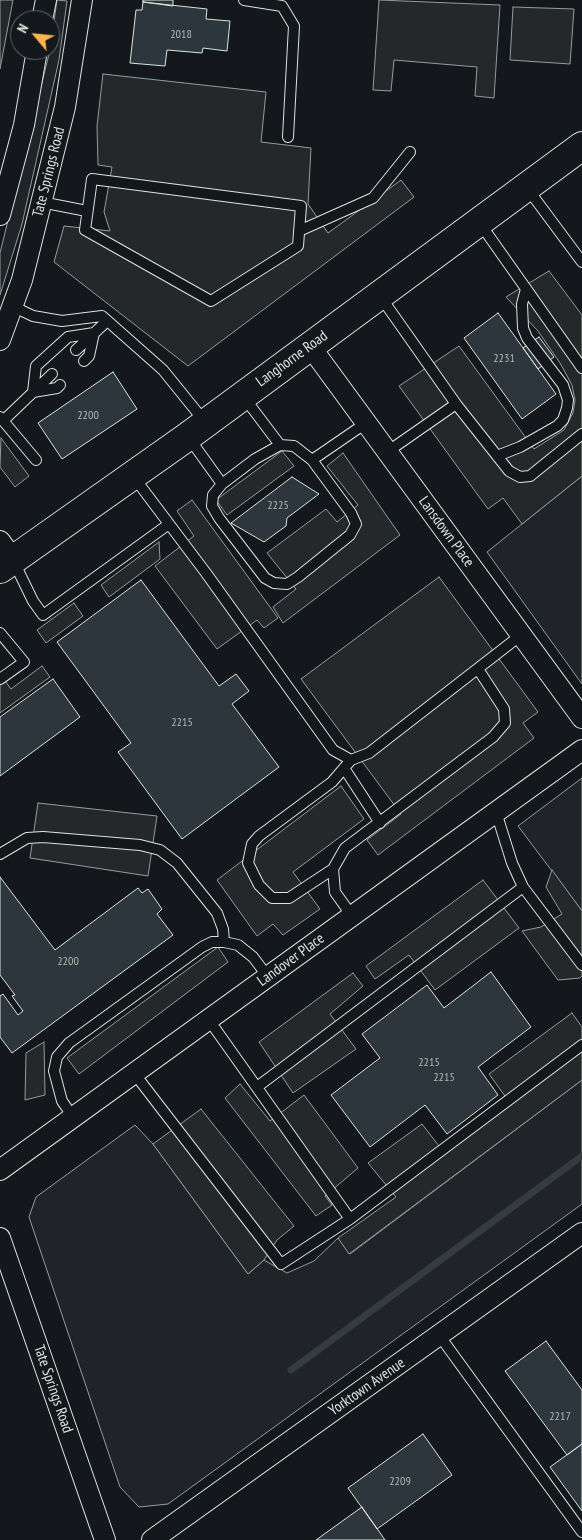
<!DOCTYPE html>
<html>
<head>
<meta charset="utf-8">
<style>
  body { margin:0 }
  #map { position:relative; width:582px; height:1540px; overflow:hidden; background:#14181c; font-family:"PT Sans Narrow",sans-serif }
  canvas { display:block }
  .north { position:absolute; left:10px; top:10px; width:50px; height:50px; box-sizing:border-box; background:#14181c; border:1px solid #626a69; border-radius:50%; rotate:298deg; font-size:14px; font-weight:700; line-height:20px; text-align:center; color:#d8e6dc }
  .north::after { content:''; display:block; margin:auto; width:18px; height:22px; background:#ffb74d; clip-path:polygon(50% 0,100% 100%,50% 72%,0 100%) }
</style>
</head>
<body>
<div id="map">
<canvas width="582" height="1540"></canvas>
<div class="north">N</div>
</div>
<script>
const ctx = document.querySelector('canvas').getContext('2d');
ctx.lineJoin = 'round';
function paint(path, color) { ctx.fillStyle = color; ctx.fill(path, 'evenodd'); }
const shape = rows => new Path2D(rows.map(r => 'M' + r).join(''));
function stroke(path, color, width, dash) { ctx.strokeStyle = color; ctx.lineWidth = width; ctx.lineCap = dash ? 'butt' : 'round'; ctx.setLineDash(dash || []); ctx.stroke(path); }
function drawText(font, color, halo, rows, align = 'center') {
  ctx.font = font + ' "PT Sans Narrow",sans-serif'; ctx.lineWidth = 4; ctx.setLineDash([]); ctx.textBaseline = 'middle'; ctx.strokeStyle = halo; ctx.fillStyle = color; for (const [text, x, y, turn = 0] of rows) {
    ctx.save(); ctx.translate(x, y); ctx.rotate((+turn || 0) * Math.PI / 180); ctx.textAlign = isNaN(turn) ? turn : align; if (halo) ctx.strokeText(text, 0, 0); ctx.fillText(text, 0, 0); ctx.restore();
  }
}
const green = shape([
  [57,0,67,1,59,60,22,224,0,295,0,253,50,50,57,0],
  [582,476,582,684,487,552,582,476],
  [582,778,582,911,518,826,582,778],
  [582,1080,582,1204,168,1504,139,1507,120,1487,29,1217,36,1197,135,1125,153,1144,248,1274,264,1260,287,1273,314,1261,338,1238,350,1254,582,1080]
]);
paint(green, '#202428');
stroke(green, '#939e99', 1);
const parking = shape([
  [0,0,13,0,0,69,0,0],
  [379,0,500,5,494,98,475,96,477,67,394,60,391,91,373,90,379,0],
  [513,7,574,9,570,64,510,60,513,7],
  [103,74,266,92,261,142,311,148,308,204,328,233,401,180,414,197,188,366,54,262,64,226,110,231,104,212,112,167,98,165,97,126,103,74],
  [549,271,582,315,582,476,522,524,503,498,488,509,399,386,459,346,534,449,564,430,573,413,575,400,572,385,560,363,538,331,506,297,549,271],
  [1,438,29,476,15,487,0,467,1,438],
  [282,451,294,466,227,515,216,500,282,451],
  [343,453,400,535,283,623,273,607,296,589,267,553,326,509,337,522,358,505,327,466,343,453],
  [192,500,278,618,264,628,257,620,217,649,155,566,194,536,177,511,192,500],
  [159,542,160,559,109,597,101,585,159,542],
  [439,577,538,712,523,723,534,738,378,855,367,840,401,814,301,679,439,577],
  [74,603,83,616,46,643,37,630,74,603],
  [42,666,50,677,0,713,0,674,11,689,42,666],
  [341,786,364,819,293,872,320,909,283,935,273,924,257,936,217,880,341,786],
  [38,803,157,816,148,876,30,858,38,803],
  [552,870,582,911,582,976,580,978,558,980,522,931,541,927,562,914,546,887,552,870],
  [483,880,519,928,435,990,409,955,375,979,366,966,483,880],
  [218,947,228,962,79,1074,67,1058,218,947],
  [353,973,363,986,330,1014,356,1049,293,1093,259,1042,353,973],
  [572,1013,582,1027,582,1080,349,1254,338,1238,396,1197,368,1163,422,1124,439,1146,505,1096,489,1074,572,1013],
  [44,1042,45,1095,25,1100,26,1053,44,1042],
  [240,1084,270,1121,304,1095,358,1168,325,1196,332,1205,316,1216,225,1098,240,1084],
  [201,1109,294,1226,277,1240,264,1260,248,1274,153,1144,201,1109]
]);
paint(parking, '#24282b');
stroke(parking, '#939e99', 1);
stroke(shape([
  [291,1370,582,1156]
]), '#363b3e', 7);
const building = shape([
  [143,0,173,0,173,6,143,2,143,0],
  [143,2,207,9,206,19,230,21,227,51,203,48,202,53,167,50,165,66,130,63,136,10,142,10,143,2],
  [498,313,556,394,522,419,464,338,498,313],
  [539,337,554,357,538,369,523,348,539,337],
  [113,372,137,409,62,459,38,423,113,372],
  [292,477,319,494,287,518,286,526,264,542,231,523,292,477],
  [141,580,219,686,236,674,249,691,232,704,279,767,182,839,118,752,131,743,57,642,141,580],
  [53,679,80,717,0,776,0,717,53,679],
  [0,877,55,950,138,888,142,893,148,889,162,909,157,914,173,935,12,1053,0,1037,0,996,3,994,18,1015,23,1011,12,996,15,995,0,975,0,877],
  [491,972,531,1027,478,1067,498,1095,447,1134,425,1105,370,1147,331,1095,380,1058,362,1034,427,985,444,1008,491,972],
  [546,1341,582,1390,582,1444,567,1455,505,1371,546,1341],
  [423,1434,452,1475,377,1529,348,1488,423,1434],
  [582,1444,582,1511,550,1467,582,1444],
  [362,1507,385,1540,316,1540,362,1507]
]);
paint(building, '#2c363c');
stroke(building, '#d8e6dc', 1);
const service = shape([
  [244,0,282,6,294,26,288,137],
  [92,179,301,206,298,246,211,301,85,230,92,179],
  [527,188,582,262],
  [41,202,87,211],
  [479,222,582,368],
  [299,231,373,198,410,152],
  [380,296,456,404,387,452],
  [12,306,33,316,62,321,102,316,163,370,205,422],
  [76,350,107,321],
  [84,361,89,356,94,333],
  [33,392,36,366,68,337,94,333],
  [33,392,57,388,60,385],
  [243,396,280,445],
  [456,404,509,471,520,477,530,476,582,434],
  [0,417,36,460],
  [3,421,52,374],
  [189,438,222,484],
  [497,456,520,447,557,426,563,420,567,408,568,400,563,385,527,338,523,328,522,304,526,289],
  [312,460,351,513,356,524,350,535,298,577,287,584,274,583,265,578,219,518,212,506,213,495,222,484,255,459,280,445,294,446,312,460,366,423],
  [133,476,206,573,333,750,351,760,369,753,521,635],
  [13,560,33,601,43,615,169,524],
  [0,633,24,662,0,679],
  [344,768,380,823],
  [496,812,512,863,523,887,582,965],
  [0,854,27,838,43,837,140,845,160,850,177,863,217,913,223,929,224,942],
  [333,869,289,898,272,898,259,885,248,863,252,844,259,836,332,782,351,760],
  [352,916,335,892,333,869,345,848,493,737,505,723,504,709,478,669],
  [209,1020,350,1219,582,1045],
  [134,1073,281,1264,350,1219],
  [257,1087,523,887],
  [73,1117,62,1101,54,1071,57,1057,69,1043,202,947,212,942,224,942,238,945,253,957,268,977],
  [439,1335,582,1532]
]);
const minor = shape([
  [42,20,46,0],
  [0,215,24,125,37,50],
  [0,340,22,280,65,107,82,0],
  [310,346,582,718],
  [0,541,13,559],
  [0,1170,582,750],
  [0,1238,105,1540],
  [152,1540,582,1233]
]);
const primary = shape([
  [0,569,187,437,582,146]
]);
stroke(service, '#d8e6dc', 12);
stroke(minor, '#d8e6dc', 22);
stroke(primary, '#d8e6dc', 30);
stroke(service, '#14181c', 10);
stroke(minor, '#14181c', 20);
stroke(primary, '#14181c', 28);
drawText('12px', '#adbab4', null, [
  ["2018",181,35],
  ["2231",504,359],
  ["2200",88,416],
  ["2225",278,506],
  ["2215",182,723],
  ["2200",68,962],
  ["2215",429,1063],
  ["2215",444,1078],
  ["2217",560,1417],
  ["2209",400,1482]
]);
drawText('15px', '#d8e6dc', '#14181c', [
  ["Tate Springs Road",49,172,-76],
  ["Langhorne Road",292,359,-36],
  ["Lansdown Place",446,532,54],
  ["Landover Place",291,960,-36],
  ["Yorktown Avenue",367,1387,-35],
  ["Tate Springs Road",53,1389,71]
]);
</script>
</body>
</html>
